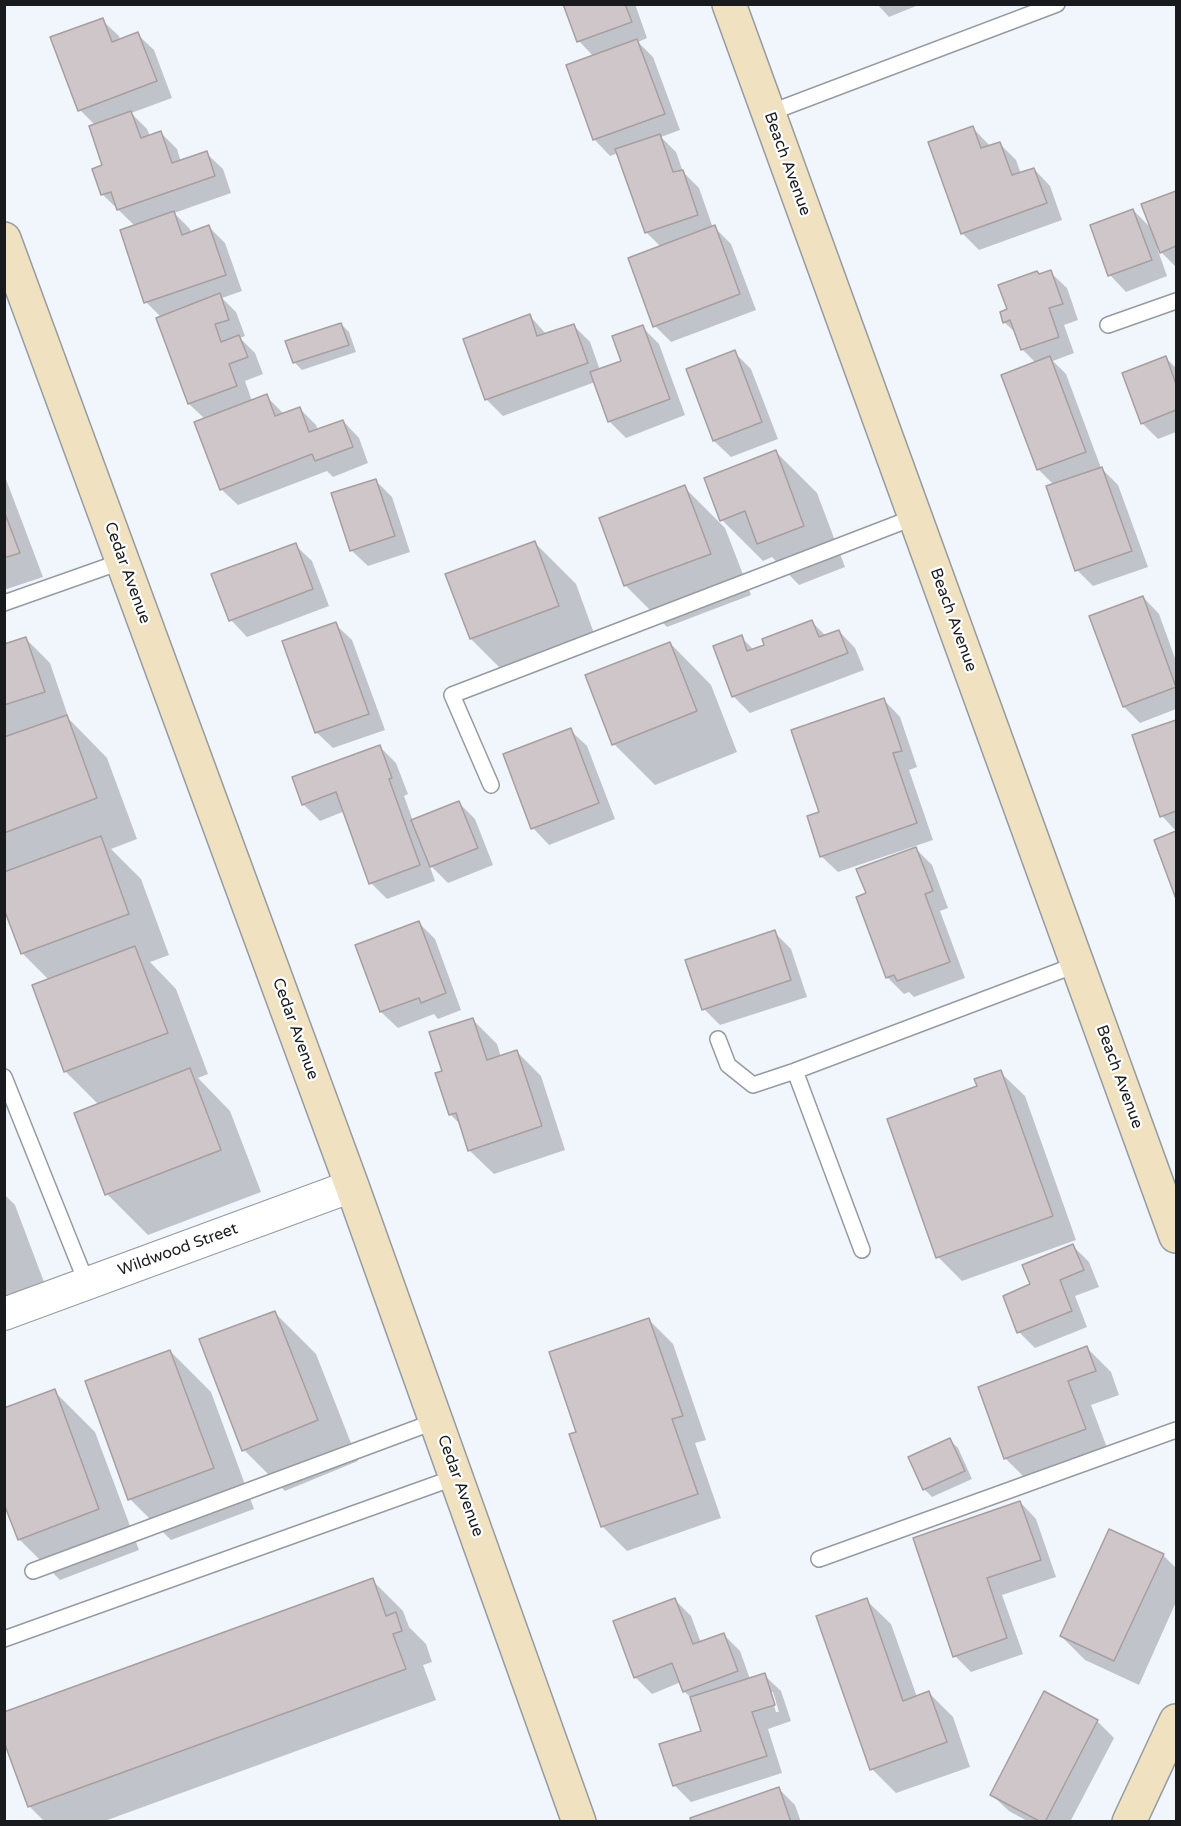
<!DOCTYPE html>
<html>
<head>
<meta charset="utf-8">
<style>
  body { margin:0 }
  #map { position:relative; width:1181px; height:1826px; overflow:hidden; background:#f1f6fd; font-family:"Varela Round",sans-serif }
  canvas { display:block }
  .frame { position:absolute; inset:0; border:6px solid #191a1d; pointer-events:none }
</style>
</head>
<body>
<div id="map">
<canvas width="1181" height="1826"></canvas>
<div class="frame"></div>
</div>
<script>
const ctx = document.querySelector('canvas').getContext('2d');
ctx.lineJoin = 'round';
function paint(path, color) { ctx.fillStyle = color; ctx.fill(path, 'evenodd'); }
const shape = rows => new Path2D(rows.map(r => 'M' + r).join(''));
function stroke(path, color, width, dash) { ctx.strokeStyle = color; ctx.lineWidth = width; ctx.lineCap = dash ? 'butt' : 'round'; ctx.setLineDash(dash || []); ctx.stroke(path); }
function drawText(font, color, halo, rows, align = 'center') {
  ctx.font = font + ' "Varela Round",sans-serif'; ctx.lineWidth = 4.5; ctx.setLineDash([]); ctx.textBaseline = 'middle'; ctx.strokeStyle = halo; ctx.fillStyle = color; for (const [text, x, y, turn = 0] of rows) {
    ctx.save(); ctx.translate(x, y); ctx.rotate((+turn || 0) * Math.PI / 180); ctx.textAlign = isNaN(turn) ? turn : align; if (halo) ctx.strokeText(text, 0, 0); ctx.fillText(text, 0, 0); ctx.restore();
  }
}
paint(shape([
  [565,4,635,4,647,38,638,42,653,57,680,130,661,137,676,152,683,172,699,188,713,228,714,227,731,244,756,310,671,342,655,326,661,247,646,232,618,153,610,156,594,139,594,57,579,41],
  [877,4,921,4,889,17],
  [102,20,119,36,120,40,137,34,154,50,172,98,131,113,147,129,150,136,160,132,177,149,181,162,206,153,223,169,231,193,174,213,190,229,191,233,209,227,225,243,242,291,222,298,236,312,245,336,240,338,255,353,263,374,245,381,252,401,266,396,284,414,299,408,316,425,318,430,343,421,359,438,368,463,333,477,327,471,238,505,221,489,205,419,189,404,162,318,146,302,135,226,102,194,104,166,95,125,80,110],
  [973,128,990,146,999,143,1016,160,1021,174,1034,169,1050,186,1062,220,979,250,962,233],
  [1176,192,1176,267,1157,248,1167,276,1126,292,1110,275,1133,210,1153,230,1143,205],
  [1050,272,1067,288,1078,320,1064,325,1074,353,1053,361,1066,374,1101,468,1118,485,1148,567,1093,586,1077,570,1054,485,1039,470,1003,376,1036,363,1022,349,1017,334,1004,322,1009,310,1040,276],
  [530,316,547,335,574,326,590,342,600,370,623,362,642,327,659,344,685,415,626,438,610,422,595,382,503,416,486,399],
  [341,324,349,332,356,352,302,370,294,362],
  [734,352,751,369,778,439,731,457,714,441,688,370],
  [1166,358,1176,368,1176,432,1158,439,1142,423],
  [776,452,817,493,845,567,799,585,772,557,763,561,722,520],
  [4,474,43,577,4,590],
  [375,480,392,497,410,552,368,566,351,550],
  [684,487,725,528,751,595,667,627,625,585,601,519],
  [535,543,576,584,599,647,512,680,471,639],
  [295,545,312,561,329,606,247,637,231,620],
  [1143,597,1159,614,1176,661,1176,709,1140,723,1124,707],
  [812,622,826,636,839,631,855,648,864,670,750,713,733,696,741,637,754,650],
  [335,624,352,640,385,730,333,748,316,732],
  [26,639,50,663,68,716,66,716,107,758,137,839,111,849,141,879,169,955,150,962,176,989,208,1074,198,1078,230,1111,261,1192,148,1235,107,1194,99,1105,65,1071,49,980,22,953,8,872,4,868,4,646],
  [670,643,711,685,737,752,655,785,614,744],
  [884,700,900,717,917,767,909,770,933,840,838,872,821,856,821,813],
  [1176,722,1176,831,1162,816,1134,736],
  [570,730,587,746,615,819,549,845,533,828],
  [380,747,396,763,408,794,404,796,413,821,459,803,475,819,493,865,448,883,429,864,435,881,387,899,371,883,345,811,320,821,303,804],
  [1176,833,1176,895,1156,841],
  [916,849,932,865,948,908,940,911,965,978,914,997,909,992,904,994,888,978,858,898,868,894],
  [418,922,435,939,461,1010,438,1019,434,1014,398,1028,381,1012,357,946],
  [774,932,791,949,807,997,720,1025,704,1009],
  [473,1020,497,1044,501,1057,517,1052,541,1076,565,1150,494,1174,469,1150,462,1126,450,1114,444,1072],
  [1000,1072,1025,1096,1076,1240,962,1281,938,1257,978,1087],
  [4,1194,15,1205,47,1290,4,1305],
  [1073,1246,1089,1262,1099,1287,1075,1296,1087,1327,1035,1348,1019,1332,1032,1285],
  [275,1313,316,1354,358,1461,285,1491,244,1450],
  [649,1320,673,1344,706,1440,695,1443,721,1518,627,1551,603,1527,571,1435,578,1433],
  [1087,1348,1111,1372,1119,1395,1091,1405,1109,1453,1029,1482,1005,1458],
  [170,1351,211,1392,254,1509,171,1540,130,1499],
  [54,1391,95,1432,139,1550,60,1580,19,1539],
  [950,1440,958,1448,972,1479,932,1497,924,1489],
  [1020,1502,1036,1519,1056,1577,1002,1595,1023,1654,971,1672,955,1656,914,1539],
  [1163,1555,1176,1568,1176,1602,1139,1685,1085,1660,1061,1636],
  [372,1580,403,1611,409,1627,426,1644,432,1662,423,1665,436,1700,102,1822,45,1822,29,1806],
  [675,1600,691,1616,701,1643,724,1635,740,1651,750,1679,764,1675,781,1691,791,1721,768,1729,782,1773,691,1802,674,1785,703,1732,693,1700,684,1691,681,1682,652,1694,635,1677],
  [770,1692,773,1692,779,1712,776,1712],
  [866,1600,891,1624,917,1697,929,1693,953,1717,970,1767,896,1793,872,1769],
  [1097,1721,1114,1738,1070,1822,1029,1822,1009,1811,992,1795],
  [779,1789,795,1805,801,1822,693,1822]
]), '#0003');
const building = shape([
  [563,4,625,4,632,22,577,42,563,4],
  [103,18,112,42,138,32,157,81,78,111,50,37,103,18],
  [637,39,665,114,593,140,566,65,637,39],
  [131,111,141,138,161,131,172,163,207,151,215,176,117,210,111,192,101,195,92,169,102,165,89,126,131,111],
  [973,126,981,148,1000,142,1012,175,1034,168,1047,203,961,234,928,142,973,126],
  [660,134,673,172,683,170,698,215,645,233,615,149,660,134],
  [1176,191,1176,246,1160,253,1141,204,1176,191],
  [1133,209,1152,260,1108,276,1090,225,1133,209],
  [174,211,182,235,209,225,226,275,144,303,120,230,174,211],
  [715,225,740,294,653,327,628,258,715,225],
  [1051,270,1063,304,1049,308,1059,337,1021,350,1010,320,1003,323,1000,312,1007,309,998,285,1037,271,1039,274,1051,270],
  [220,293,229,320,215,324,221,342,239,335,248,357,229,364,237,386,188,404,156,318,220,293],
  [530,314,537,336,574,324,588,363,485,400,463,339,530,314],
  [341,323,349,345,293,363,285,341,341,323],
  [643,325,670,399,608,422,590,372,621,361,612,336,643,325],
  [735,350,762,422,713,441,686,369,735,350],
  [1050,356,1086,452,1037,470,1001,375,1050,356],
  [1166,356,1176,384,1176,410,1141,424,1122,373,1166,356],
  [267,394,275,416,300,407,309,432,343,420,353,447,315,461,312,454,220,490,194,422,267,394],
  [776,450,804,526,757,544,745,511,720,521,704,478,776,450],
  [1102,467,1132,551,1075,571,1046,486,1102,467],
  [376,479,395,536,350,551,331,493,376,479],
  [685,485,711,554,624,586,599,518,685,485],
  [4,511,20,553,4,558,4,511],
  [535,541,559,606,470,639,445,574,535,541],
  [296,543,313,589,229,621,211,574,296,543],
  [1143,596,1176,687,1123,707,1089,616,1143,596],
  [812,620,819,637,839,630,848,653,732,697,713,646,742,635,747,651,764,645,762,639,812,620],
  [336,622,369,714,315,733,282,641,336,622],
  [26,637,45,692,4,705,4,644,26,637],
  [670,642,697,711,612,745,585,675,670,642],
  [884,698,902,751,893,753,917,823,820,857,807,816,819,812,791,730,884,698],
  [67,715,97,798,4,833,4,737,67,715],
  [1176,720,1176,811,1160,817,1132,735,1176,720],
  [571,728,599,803,531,829,503,754,571,728],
  [380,745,392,778,389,779,420,865,369,884,336,792,302,805,292,777,380,745],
  [459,801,478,848,430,867,411,820,459,801],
  [1176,831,1176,899,1154,840,1176,831],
  [101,836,129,914,21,954,4,909,4,872,101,836],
  [916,847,933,891,925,894,950,962,897,981,894,975,886,978,856,897,866,893,856,869,916,847],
  [419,921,446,993,421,1003,419,998,380,1012,355,945,419,921],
  [775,930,791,980,702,1010,685,960,775,930],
  [135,946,168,1033,64,1072,32,985,135,946],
  [473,1018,487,1060,517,1050,542,1126,468,1151,456,1113,449,1115,435,1073,442,1071,429,1032,473,1018],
  [190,1068,221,1150,105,1195,74,1113,190,1068],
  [1001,1070,1053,1216,936,1258,887,1119,977,1086,974,1079,1001,1070],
  [1073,1244,1084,1270,1060,1280,1072,1311,1017,1333,1003,1296,1030,1284,1022,1265,1073,1244],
  [275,1311,318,1420,242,1451,199,1339,275,1311],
  [649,1318,683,1416,672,1419,698,1494,601,1527,569,1434,576,1432,549,1352,649,1318],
  [1087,1346,1096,1371,1068,1381,1086,1429,1004,1459,978,1387,1087,1346],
  [170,1350,214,1468,128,1500,85,1381,170,1350],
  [55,1389,99,1509,18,1540,4,1504,4,1408,55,1389],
  [950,1438,965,1471,923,1490,908,1457,950,1438],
  [1020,1501,1041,1560,987,1578,1007,1638,953,1657,913,1538,1020,1501],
  [1109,1529,1164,1554,1114,1661,1060,1636,1109,1529],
  [373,1578,386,1616,396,1612,402,1631,393,1634,406,1669,28,1807,4,1742,4,1712,373,1578],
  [675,1598,693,1644,724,1633,738,1671,683,1692,672,1663,634,1678,613,1621,675,1598],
  [867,1598,903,1701,929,1691,947,1742,870,1770,816,1616,867,1598],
  [765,1673,775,1705,752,1712,767,1756,673,1786,659,1744,701,1731,690,1697,765,1673],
  [1044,1691,1098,1720,1045,1822,1041,1822,990,1795,1044,1691],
  [779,1787,791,1822,691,1822,690,1818,779,1787]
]);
paint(building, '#cfc6c9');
stroke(building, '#a79ea0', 1.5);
const lane = shape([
  [769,113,1057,4],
  [1108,325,1176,301],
  [4,603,123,561],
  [491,785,452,695,915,517],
  [718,1039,728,1065,753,1085,795,1071],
  [4,1077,87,1284],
  [862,1250,795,1071,1078,964],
  [819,1559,1176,1430],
  [33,1571,436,1421],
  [4,1639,456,1477]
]);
const street = shape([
  [4,1314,352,1186]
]);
const secondary = shape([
  [729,4,1176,1236],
  [4,239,352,1186,579,1822],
  [1129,1822,1176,1721]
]);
stroke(lane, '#969ba1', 18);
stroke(street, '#969ba1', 34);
stroke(secondary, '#969ba1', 36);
stroke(lane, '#fff', 15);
stroke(street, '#fff', 32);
stroke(secondary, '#f0e1c1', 33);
drawText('16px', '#191a1d', '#fff', [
  ["Beach Avenue",787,164,70],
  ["Cedar Avenue",127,573,70],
  ["Beach Avenue",953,620,70],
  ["Cedar Avenue",295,1029,70],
  ["Beach Avenue",1119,1077,70],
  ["Wildwood Street",178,1250,-20],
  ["Cedar Avenue",460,1486,70]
]);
</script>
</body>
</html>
